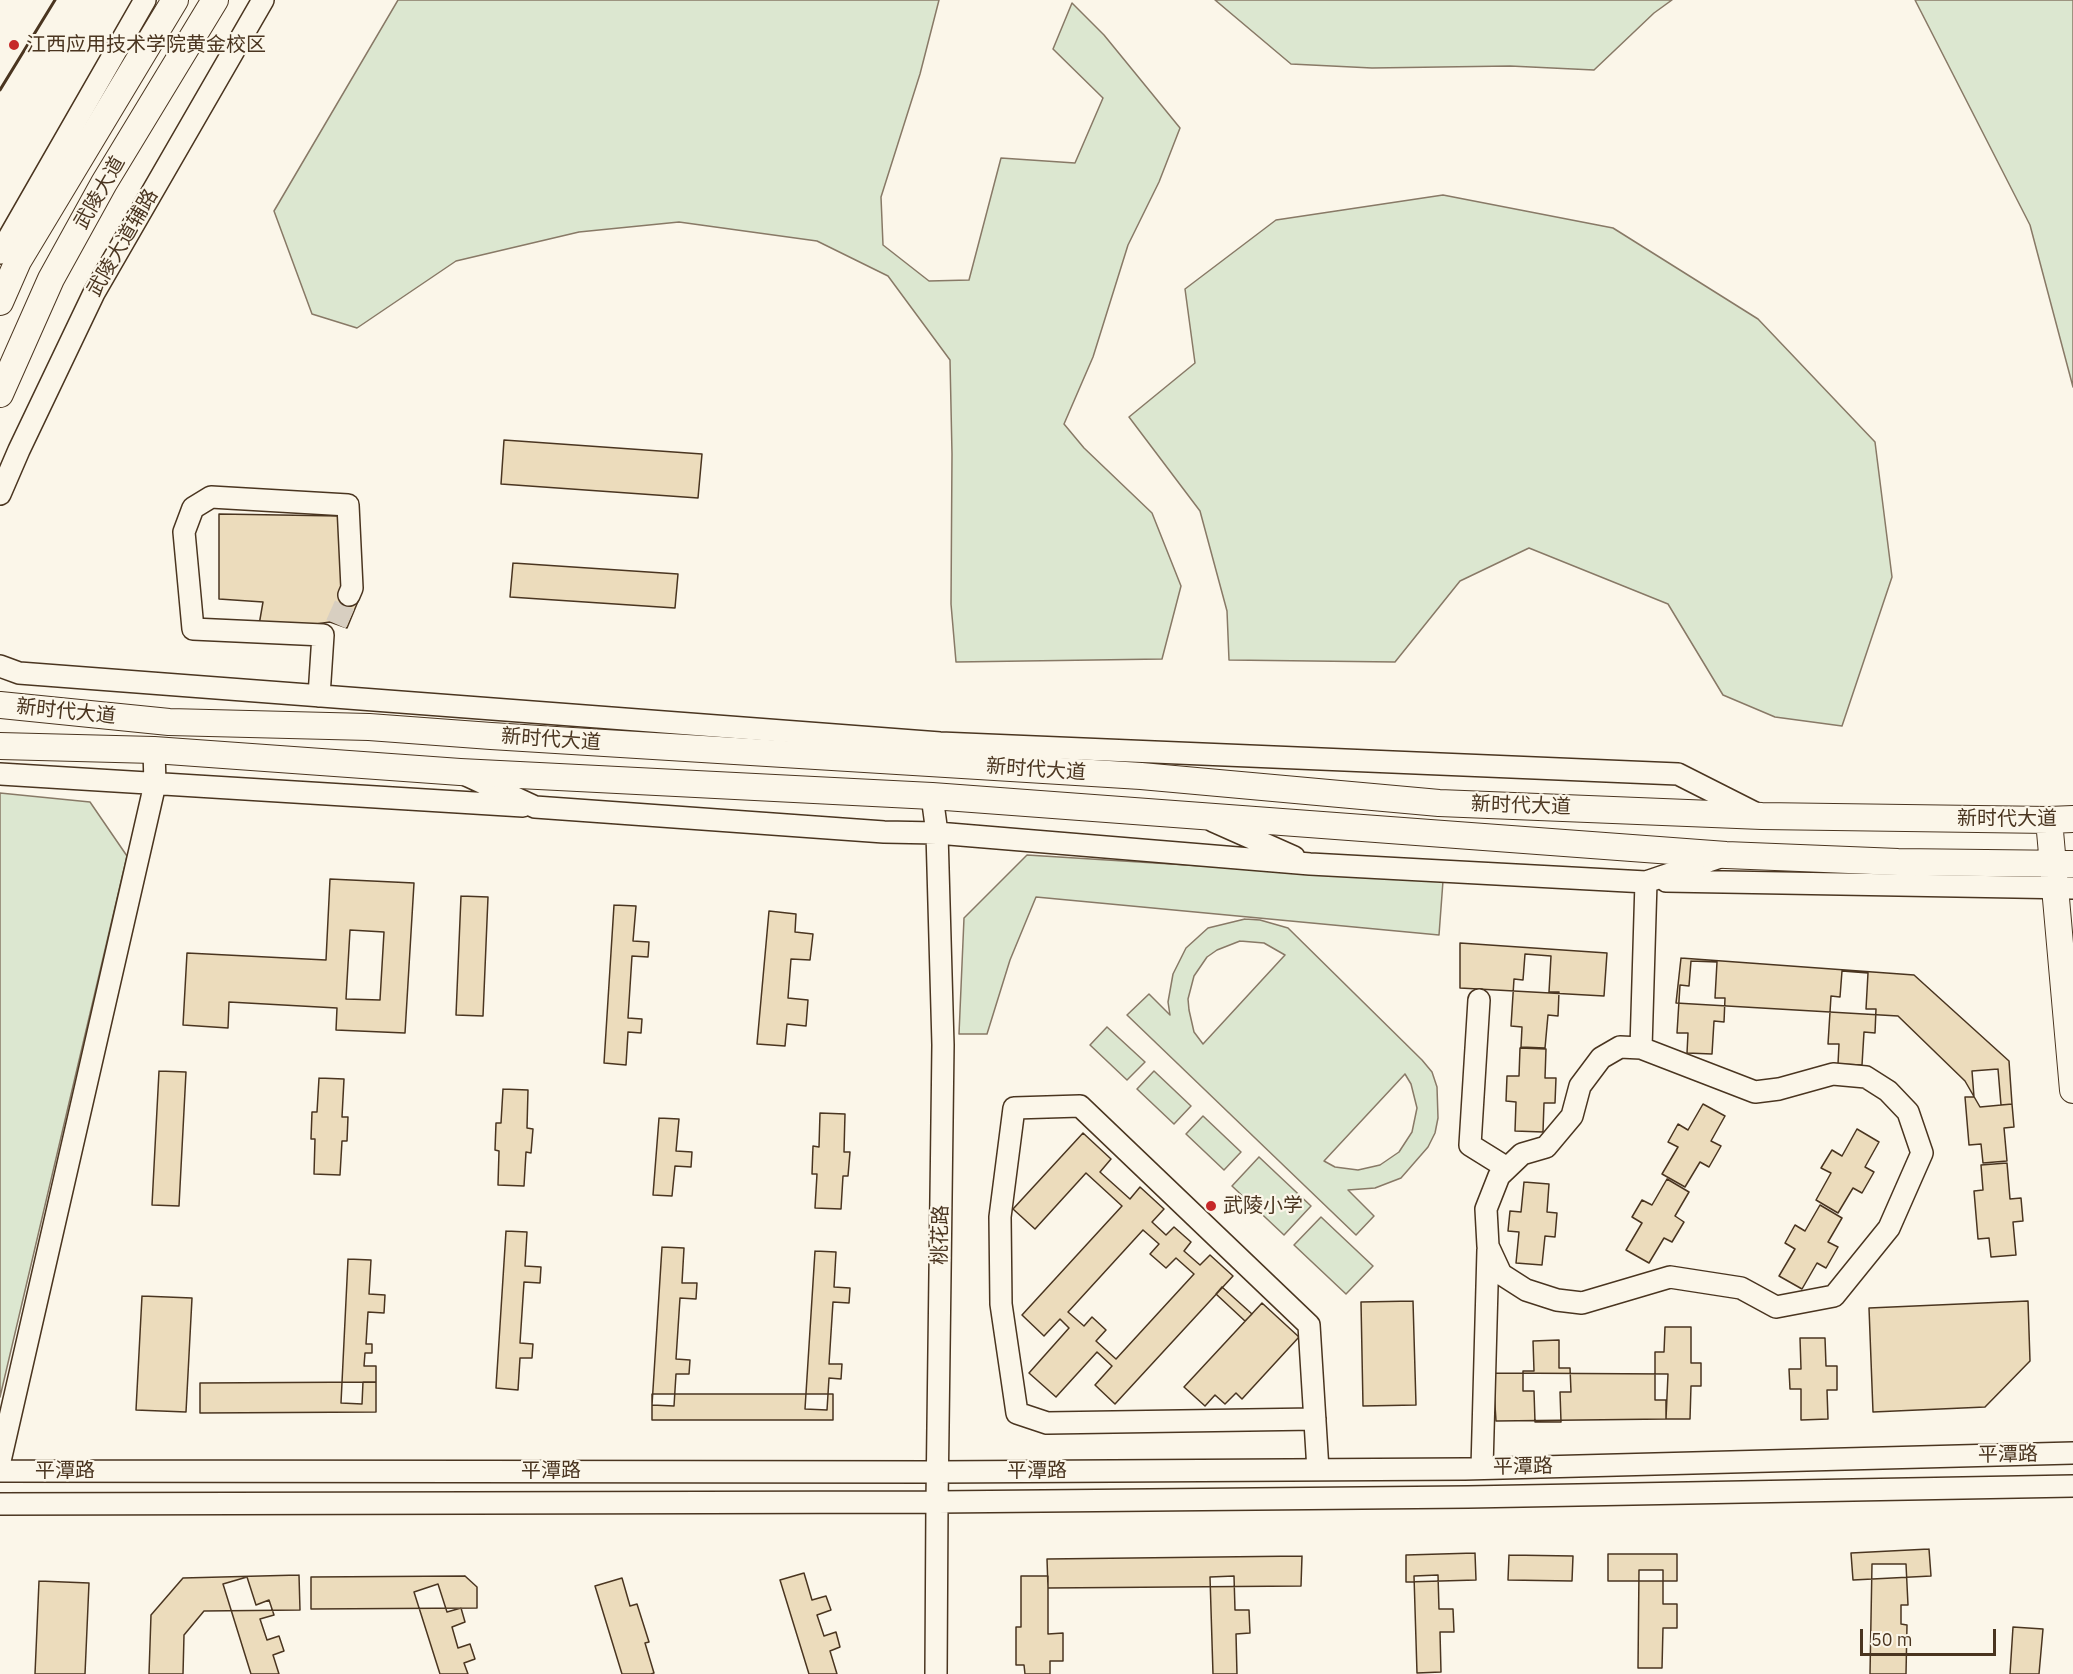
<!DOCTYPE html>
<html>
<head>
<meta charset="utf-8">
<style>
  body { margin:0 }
  #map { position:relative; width:2073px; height:1674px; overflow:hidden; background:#fbf6e9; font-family:"IBM Plex Sans",sans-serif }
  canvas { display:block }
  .scale { position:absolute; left:1860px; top:1629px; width:136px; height:27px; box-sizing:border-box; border:3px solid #4a3520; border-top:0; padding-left:8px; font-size:18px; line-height:21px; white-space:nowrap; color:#4a3520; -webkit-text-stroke:4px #fbf6e9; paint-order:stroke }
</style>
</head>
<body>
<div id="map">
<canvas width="2073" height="1674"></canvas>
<div class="scale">50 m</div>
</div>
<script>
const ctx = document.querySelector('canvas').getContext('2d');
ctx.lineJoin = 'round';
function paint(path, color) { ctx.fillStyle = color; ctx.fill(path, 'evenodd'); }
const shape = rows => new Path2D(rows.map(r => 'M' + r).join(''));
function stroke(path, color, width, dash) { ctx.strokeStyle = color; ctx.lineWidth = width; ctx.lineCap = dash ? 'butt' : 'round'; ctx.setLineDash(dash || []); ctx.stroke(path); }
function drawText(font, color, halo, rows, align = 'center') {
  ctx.font = font + ' "IBM Plex Sans","Noto Sans SC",sans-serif'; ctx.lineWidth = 4.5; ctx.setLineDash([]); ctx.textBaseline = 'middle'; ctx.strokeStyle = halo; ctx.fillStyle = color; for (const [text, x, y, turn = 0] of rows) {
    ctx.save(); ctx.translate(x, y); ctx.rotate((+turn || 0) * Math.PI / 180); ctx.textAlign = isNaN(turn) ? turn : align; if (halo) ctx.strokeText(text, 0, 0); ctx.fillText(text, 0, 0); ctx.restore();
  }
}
const green = shape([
  [398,0,939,0,920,74,881,197,883,245,929,281,969,280,1001,158,1075,163,1103,98,1053,49,1072,3,1104,35,1180,128,1159,182,1128,245,1093,357,1064,424,1084,448,1152,513,1181,586,1162,659,956,662,951,604,952,454,950,360,888,276,817,241,679,222,579,232,456,261,357,328,312,314,274,211,398,0],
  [1215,0,1672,0,1654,13,1594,70,1510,66,1372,68,1291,64,1215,0],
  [1915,0,2073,0,2073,387,2030,225,1915,0],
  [1443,195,1613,228,1758,319,1875,442,1892,577,1842,726,1775,717,1723,695,1668,604,1529,548,1460,581,1395,662,1229,660,1227,611,1200,511,1129,417,1195,363,1185,289,1276,220,1443,195],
  [0,793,90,802,127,856,0,1397,0,793],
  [1027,855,1443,881,1439,935,1036,897,1010,960,987,1034,959,1034,964,918,1027,855],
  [1245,919,1260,920,1288,928,1422,1060,1432,1072,1437,1087,1438,1118,1435,1133,1428,1147,1401,1178,1375,1188,1348,1190,1374,1216,1356,1235,1127,1015,1149,994,1170,1015,1168,1002,1173,974,1186,948,1208,928,1245,919],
  [1240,941,1264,943,1285,955,1203,1044,1194,1032,1189,1010,1188,999,1194,976,1207,957,1217,950,1240,941],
  [1405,1074,1411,1084,1417,1108,1412,1132,1399,1152,1380,1165,1358,1170,1335,1167,1324,1161,1405,1074],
  [1107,1027,1145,1062,1127,1080,1090,1045,1107,1027],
  [1154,1071,1191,1106,1174,1124,1137,1089,1154,1071],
  [1203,1116,1241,1152,1224,1170,1186,1134,1203,1116],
  [1259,1157,1311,1206,1284,1235,1232,1186,1259,1157],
  [1321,1217,1373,1266,1346,1294,1294,1245,1321,1217]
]);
paint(green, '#dce7d0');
stroke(green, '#887966', 1.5);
const building = shape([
  [504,440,702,454,698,498,501,484,504,440],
  [219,514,340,516,341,592,359,599,347,628,330,622,309,625,259,625,263,602,219,599,219,514],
  [513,563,678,574,675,608,510,597,513,563],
  [330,879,414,883,405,1033,336,1030,337,1008,229,1002,228,1028,183,1025,187,953,326,960,330,879],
  [350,930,384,932,380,1000,346,999,350,930],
  [461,896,488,897,483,1016,456,1015,461,896],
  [614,905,636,906,633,941,649,942,648,957,632,956,628,1018,642,1019,641,1033,628,1032,626,1065,604,1063,614,905],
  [769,911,796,914,795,932,813,934,810,960,791,959,788,998,808,1000,806,1026,787,1024,785,1046,757,1044,769,911],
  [1460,943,1607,953,1604,996,1460,988,1460,943],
  [1525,954,1551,956,1549,992,1559,992,1558,1016,1548,1015,1545,1048,1521,1047,1522,1027,1511,1026,1514,979,1523,980,1525,954],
  [1681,958,1914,975,2009,1061,2012,1104,1980,1107,1965,1081,1898,1016,1676,1003,1681,958],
  [1691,961,1717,962,1715,998,1725,998,1724,1022,1714,1021,1712,1054,1687,1053,1688,1033,1677,1033,1680,985,1689,986,1691,961],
  [1842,971,1868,973,1866,1009,1876,1009,1875,1033,1864,1032,1862,1065,1838,1064,1839,1044,1828,1044,1831,996,1840,997,1842,971],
  [1520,1048,1546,1049,1545,1078,1556,1078,1555,1103,1544,1103,1543,1132,1515,1131,1516,1102,1506,1101,1507,1076,1519,1076,1520,1048],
  [1998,1069,2001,1105,2012,1104,2014,1127,2004,1128,2007,1161,1983,1163,1981,1144,1969,1145,1965,1097,1974,1097,1972,1071,1998,1069],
  [159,1071,186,1072,179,1206,152,1205,159,1071],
  [319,1078,344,1079,342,1117,348,1117,347,1141,342,1141,340,1175,314,1174,315,1139,311,1139,312,1112,317,1112,319,1078],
  [503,1089,528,1090,527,1128,533,1129,531,1153,526,1152,524,1186,498,1185,499,1151,495,1150,496,1123,501,1123,503,1089],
  [1703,1104,1725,1116,1711,1141,1721,1146,1709,1167,1700,1162,1685,1187,1662,1174,1678,1147,1668,1142,1678,1124,1688,1130,1703,1104],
  [820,1113,845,1114,844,1152,850,1152,848,1176,843,1176,841,1209,815,1208,817,1174,812,1174,813,1146,819,1147,820,1113],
  [659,1118,679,1119,676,1151,692,1152,691,1167,675,1166,672,1196,653,1195,659,1118],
  [1857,1129,1879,1142,1865,1167,1874,1172,1862,1193,1853,1188,1838,1213,1816,1200,1831,1173,1821,1168,1832,1150,1842,1156,1857,1129],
  [1083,1133,1111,1159,1100,1172,1130,1199,1140,1187,1164,1209,1152,1222,1166,1235,1174,1227,1191,1242,1184,1251,1200,1265,1210,1255,1233,1276,1115,1404,1095,1385,1112,1366,1097,1352,1056,1397,1029,1373,1069,1328,1060,1319,1044,1336,1022,1315,1122,1206,1086,1173,1035,1229,1013,1209,1083,1133],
  [1143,1230,1159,1244,1150,1254,1166,1268,1176,1258,1194,1274,1116,1359,1096,1341,1106,1330,1092,1317,1084,1326,1068,1312,1143,1230],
  [2007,1163,2010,1199,2021,1198,2023,1221,2013,1222,2016,1255,1991,1257,1989,1238,1978,1239,1974,1191,1983,1190,1981,1165,2007,1163],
  [1667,1179,1689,1192,1675,1216,1684,1222,1672,1242,1664,1238,1649,1263,1626,1250,1642,1223,1632,1217,1642,1200,1652,1205,1667,1179],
  [1524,1182,1549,1184,1547,1212,1557,1213,1555,1237,1545,1236,1542,1265,1516,1263,1519,1232,1508,1231,1510,1211,1521,1212,1524,1182],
  [1820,1205,1842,1218,1828,1242,1838,1247,1826,1268,1817,1263,1802,1289,1779,1276,1795,1249,1785,1243,1795,1225,1805,1231,1820,1205],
  [506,1231,527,1232,525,1266,541,1267,540,1283,524,1282,520,1343,533,1344,532,1358,520,1358,518,1390,496,1388,506,1231],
  [662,1247,684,1248,682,1283,697,1283,696,1299,680,1298,676,1359,690,1360,689,1374,676,1374,674,1406,652,1405,662,1247],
  [815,1251,836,1252,834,1287,850,1288,849,1303,833,1302,829,1364,842,1364,841,1379,829,1378,827,1410,805,1409,815,1251],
  [348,1259,371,1260,369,1294,385,1295,384,1313,368,1312,366,1344,372,1344,372,1353,365,1353,364,1366,376,1366,376,1382,363,1382,362,1404,341,1403,348,1259],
  [1222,1287,1252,1314,1245,1321,1216,1294,1222,1287],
  [142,1296,192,1298,186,1412,136,1410,142,1296],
  [1413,1301,1416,1405,1363,1406,1361,1302,1413,1301],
  [2028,1301,2030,1361,1985,1407,1873,1412,1869,1308,2028,1301],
  [1262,1303,1299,1337,1242,1399,1236,1393,1225,1404,1215,1395,1205,1406,1184,1387,1262,1303],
  [1665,1327,1691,1327,1691,1363,1701,1363,1701,1386,1691,1386,1690,1419,1666,1419,1666,1400,1655,1400,1655,1352,1664,1352,1665,1327],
  [1800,1338,1825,1338,1826,1366,1837,1366,1837,1390,1827,1390,1828,1419,1801,1420,1801,1389,1790,1389,1789,1369,1801,1369,1800,1338],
  [1559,1340,1559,1368,1570,1368,1571,1392,1560,1392,1561,1422,1535,1422,1534,1391,1523,1391,1523,1371,1534,1371,1533,1341,1559,1340],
  [1493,1373,1668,1374,1666,1419,1496,1421,1493,1373],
  [376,1382,376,1412,200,1413,200,1383,376,1382],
  [652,1394,833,1394,833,1420,652,1420,652,1394],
  [1929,1549,1931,1576,1853,1580,1851,1553,1929,1549],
  [1475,1553,1476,1580,1406,1582,1406,1555,1475,1553],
  [1608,1554,1677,1554,1677,1581,1608,1581,1608,1554],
  [1509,1555,1573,1556,1572,1581,1508,1580,1509,1555],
  [1302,1556,1301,1586,1048,1588,1047,1559,1302,1556],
  [1872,1564,1906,1564,1908,1605,1901,1605,1901,1624,1907,1625,1906,1674,1870,1674,1872,1564],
  [1639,1570,1663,1570,1663,1604,1677,1604,1677,1628,1663,1628,1662,1668,1638,1668,1639,1570],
  [804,1573,812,1600,826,1596,831,1610,817,1615,824,1636,836,1632,840,1647,830,1651,837,1674,809,1674,780,1580,804,1573],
  [299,1575,300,1610,204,1611,184,1635,183,1674,149,1674,151,1615,183,1578,299,1575],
  [1438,1575,1439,1609,1453,1609,1454,1632,1440,1632,1441,1672,1417,1673,1414,1576,1438,1575],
  [465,1576,477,1587,477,1608,311,1609,311,1577,465,1576],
  [1021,1576,1048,1576,1048,1634,1063,1633,1063,1661,1050,1661,1050,1674,1025,1674,1024,1665,1016,1665,1016,1627,1021,1627,1021,1576],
  [1234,1576,1235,1610,1249,1610,1250,1633,1236,1634,1237,1674,1213,1674,1210,1577,1234,1576],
  [247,1577,256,1605,269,1600,274,1615,260,1619,267,1640,279,1636,284,1651,273,1655,279,1674,251,1674,223,1584,247,1577],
  [622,1578,630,1606,637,1604,649,1642,645,1643,654,1673,651,1674,622,1674,595,1586,622,1578],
  [39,1581,89,1583,85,1674,35,1674,39,1581],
  [438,1584,447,1612,461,1608,465,1622,452,1627,458,1648,470,1644,475,1659,464,1663,468,1674,440,1674,414,1592,438,1584],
  [2013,1627,2043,1629,2039,1674,2010,1674,2013,1627]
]);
paint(building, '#ecdcbc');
stroke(building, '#4a3520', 1.5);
stroke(shape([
  [336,624,349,595]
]), '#d8cfc1', 21, [21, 10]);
const minor = shape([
  [0,253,145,0],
  [0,494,19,450,94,293,263,0],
  [0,666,19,673,940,743,1678,774,1759,815],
  [319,696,323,635,193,629,184,532,193,508,211,497,348,505,352,588,349,595],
  [0,774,523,806],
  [464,774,535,807,884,832,937,833,1310,864,1646,882,1720,857],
  [932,796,937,833,943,1045,937,1502,936,1674],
  [1213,821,1294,857],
  [1666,881,2073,888],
  [1479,1000,1470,1145,1507,1168],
  [1641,1048,1620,1047,1601,1058,1580,1086,1572,1116,1546,1147,1522,1154,1499,1176,1486,1209,1488,1246,1501,1274,1526,1290,1557,1300,1582,1303,1670,1277,1741,1288,1776,1307,1834,1296,1889,1228,1922,1153,1908,1112,1888,1091,1866,1077,1833,1074,1779,1089,1755,1092,1641,1048,1646,882],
  [1315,1419,1047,1423,1017,1413,1001,1304,1000,1217,1014,1108,1080,1106,1309,1325,1318,1470],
  [0,1461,155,784,154,750],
  [1482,1468,1488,1250],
  [0,1471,937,1472,1465,1469,2073,1453],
  [0,1504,937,1502,1468,1497,2073,1486]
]);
const major = shape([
  [0,302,18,261,175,0],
  [0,394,51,279,104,183,215,0],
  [0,705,169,722,369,727,491,736,1141,776,1439,803,1762,816,2049,820,2073,819],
  [0,746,154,750,460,772,932,796,1726,855,1898,862,2073,864],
  [2049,820,2073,1090]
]);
stroke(minor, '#4a3520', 24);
stroke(major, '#4a3520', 28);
stroke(minor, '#fbf6e9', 21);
stroke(major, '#fbf6e9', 26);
stroke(shape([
  [0,90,55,0]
]), '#4a3520', 3);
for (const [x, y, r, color] of [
  [14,45,6,"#c62828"],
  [1211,1206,6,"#c62828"]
]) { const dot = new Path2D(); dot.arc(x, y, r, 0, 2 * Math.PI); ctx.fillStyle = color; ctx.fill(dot); stroke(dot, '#fbf6e9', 2); }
drawText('20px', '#4a3520', '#fbf6e9', [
  ["江西应用技术学院黄金校区",26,45],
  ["武陵小学",1223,1206]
], 'left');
drawText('20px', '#4a3520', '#fbf6e9', [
  ["武陵大道",100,193,-60],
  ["武陵大道辅路",123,243,-60],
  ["新时代大道",66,712,6],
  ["新时代大道",551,740,4],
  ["新时代大道",1036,770,4],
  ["新时代大道",1521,806,2],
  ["新时代大道",2007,819],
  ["桃花路",941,1235,-89],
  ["平潭路",2008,1455,-1],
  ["平潭路",1523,1467,-1],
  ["平潭路",65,1471],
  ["平潭路",551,1471],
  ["平潭路",1037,1471]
]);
</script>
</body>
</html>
